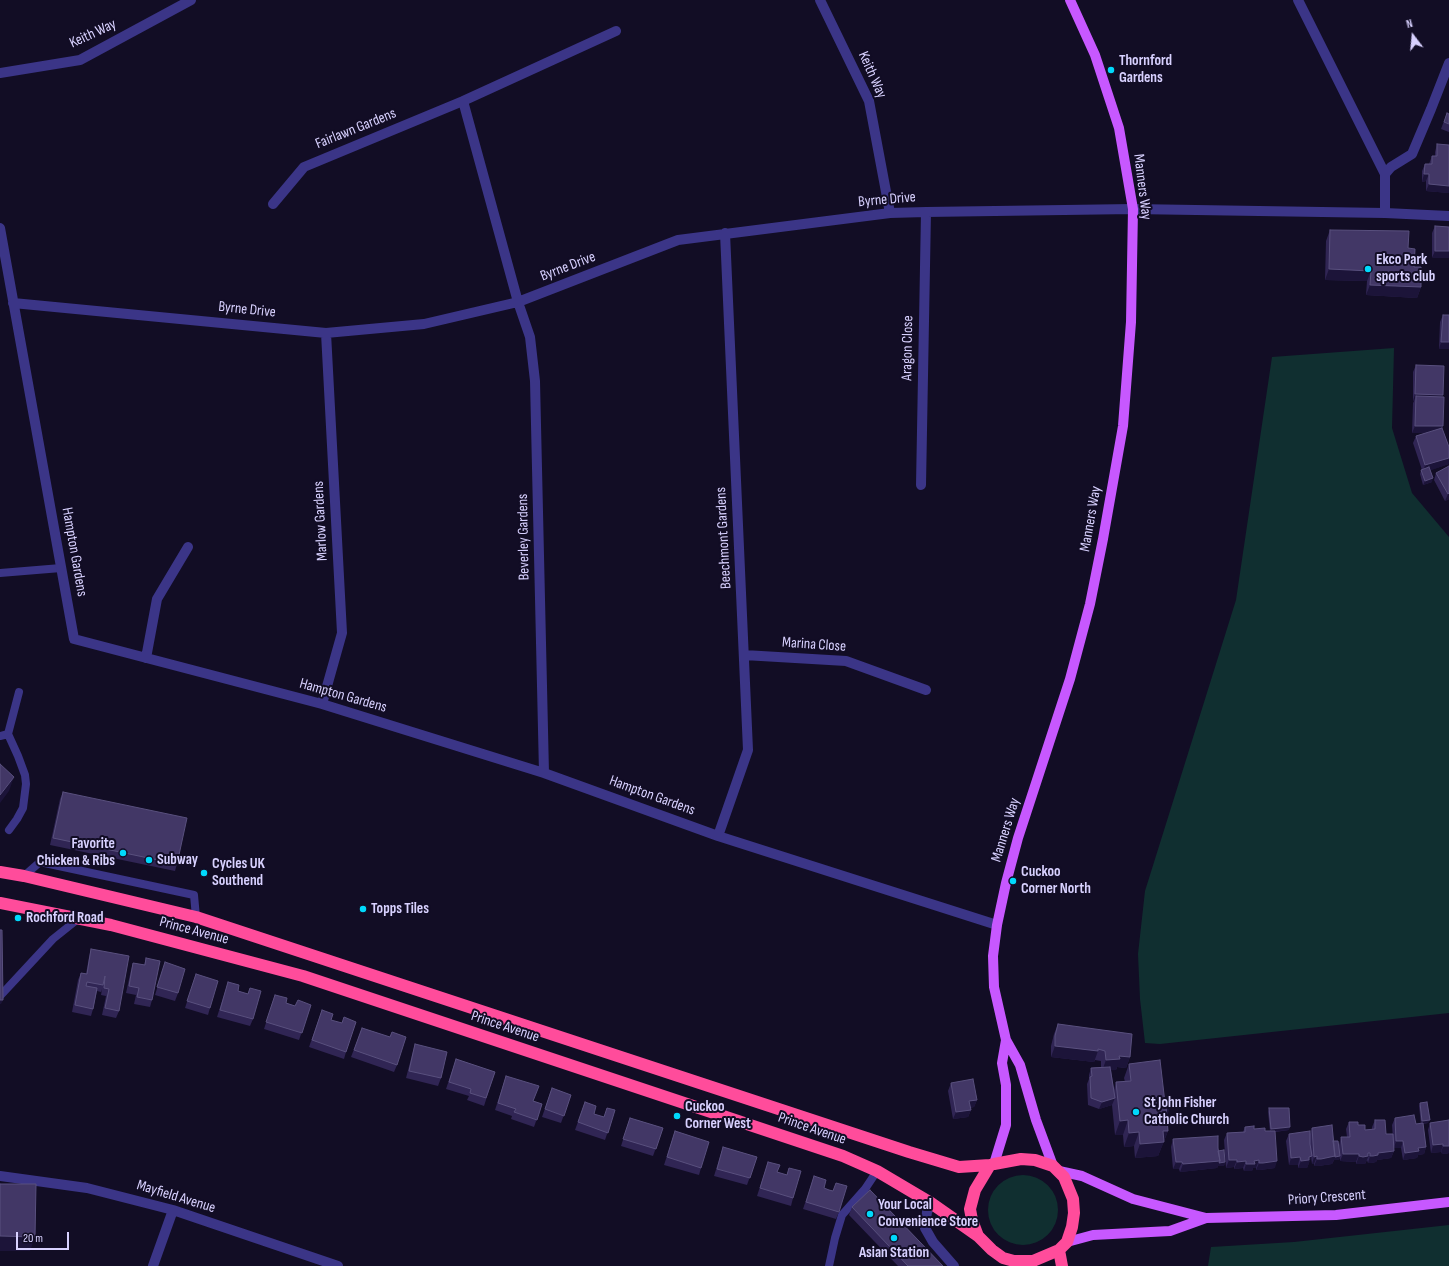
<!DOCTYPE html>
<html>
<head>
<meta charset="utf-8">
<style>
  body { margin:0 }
  #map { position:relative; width:1449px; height:1266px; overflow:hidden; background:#120d25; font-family:"Sofia Sans Condensed",sans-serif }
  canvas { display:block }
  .north { position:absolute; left:1393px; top:16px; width:40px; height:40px; -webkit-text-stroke:3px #120d25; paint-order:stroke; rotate:344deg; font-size:11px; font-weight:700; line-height:16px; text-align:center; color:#d8d1ff }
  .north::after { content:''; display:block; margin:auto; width:14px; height:18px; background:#d8d1ff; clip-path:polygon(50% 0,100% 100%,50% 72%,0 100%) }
  .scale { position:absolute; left:16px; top:1232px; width:53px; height:18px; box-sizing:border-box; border:2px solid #d8d1ff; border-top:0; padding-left:5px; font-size:12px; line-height:14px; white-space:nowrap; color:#d8d1ff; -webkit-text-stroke:3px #120d25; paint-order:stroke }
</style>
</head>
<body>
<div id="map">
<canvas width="1449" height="1266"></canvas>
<div class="north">N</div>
<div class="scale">20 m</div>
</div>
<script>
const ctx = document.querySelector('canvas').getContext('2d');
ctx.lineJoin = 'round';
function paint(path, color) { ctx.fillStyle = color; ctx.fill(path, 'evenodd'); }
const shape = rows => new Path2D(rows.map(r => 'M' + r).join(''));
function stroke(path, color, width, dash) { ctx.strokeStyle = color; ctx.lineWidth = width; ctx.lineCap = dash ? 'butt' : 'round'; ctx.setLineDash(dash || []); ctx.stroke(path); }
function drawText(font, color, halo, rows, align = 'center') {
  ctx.font = font + ' "Sofia Sans Condensed",sans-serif'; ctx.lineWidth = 4; ctx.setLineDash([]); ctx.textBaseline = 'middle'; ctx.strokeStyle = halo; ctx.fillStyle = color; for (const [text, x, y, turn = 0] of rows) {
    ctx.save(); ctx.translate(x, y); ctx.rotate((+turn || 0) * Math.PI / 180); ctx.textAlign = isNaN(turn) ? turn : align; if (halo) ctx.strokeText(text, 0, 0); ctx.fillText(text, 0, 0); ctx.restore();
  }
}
paint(shape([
  [1394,348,1392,428,1412,493,1449,537,1449,1013,1160,1044,1145,1043,1140,999,1138,954,1145,891,1236,600,1272,357],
  '988 1210a35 35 0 1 1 70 0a35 35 0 1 1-70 0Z',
  [1449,1225,1449,1266,1208,1266,1211,1247,1294,1242]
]), '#102f30');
stroke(shape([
  [0,573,61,568],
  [8,734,18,756,25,775,26,784,23,808,17,819,9,830],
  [0,736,8,734,19,692],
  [24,876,40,862,194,895,196,917],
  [0,996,53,939,78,919],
  [829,1266,835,1238,842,1215,865,1189,877,1171]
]), '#3b3587', 8);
stroke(shape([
  [820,0,869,101,890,213],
  [1298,0,1385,174],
  [0,73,80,60,191,0],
  [463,101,518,302,530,337,535,381,544,773],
  [273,204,304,167,463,101,616,31],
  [1385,213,1449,216],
  [0,228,74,639,322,704,544,773,718,836,997,925],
  [13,303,326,333,424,324,518,302,678,240,890,213,926,212,1133,209,1385,213,1385,174,1391,167,1412,154,1431,109,1449,63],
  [921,485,926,212],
  [744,655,846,661,926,690],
  [146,658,157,599,188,547],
  [322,704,342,633,326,333],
  [718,836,748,750,725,233],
  [0,1176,87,1188,173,1210,338,1266],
  [931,1203,927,1212,925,1228,933,1242,954,1266],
  [153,1266,173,1210]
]), '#3b3587', 10);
stroke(shape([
  [994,1164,1006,1125,1006,1085,1002,1063,1006,1040],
  [1053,1166,1036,1120,1020,1065,1006,1040,994,987,993,956,997,925,1006,883,1018,838,1070,679,1090,604,1103,539,1123,426,1131,322,1133,209,1119,128,1095,55,1070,0],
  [1059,1171,1082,1176,1133,1199,1206,1218,1336,1215,1449,1202],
  [1067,1242,1093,1235,1170,1231,1206,1218]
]), '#c758ff', 10);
stroke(shape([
  [0,872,24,876,196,917,909,1152,959,1167,990,1165],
  [0,903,111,925,303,976,843,1156,877,1171,931,1203,978,1236],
  [1021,1159,1035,1160,1053,1166,1064,1177,1073,1199,1074,1213,1072,1227,1067,1242,1059,1250,1033,1261,1014,1261,1003,1258,992,1250,978,1236,972,1220,970,1209,975,1190,990,1165,994,1164,1021,1159],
  [1059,1250,1062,1266]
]), '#ff4c9b', 12);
paint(shape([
  [1447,113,1449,114,1449,132,1441,129],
  [1437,144,1449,193,1426,191,1426,181,1422,182,1422,171,1425,164,1429,164,1432,156,1435,156,1435,152],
  [1435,226,1449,227,1432,258,1432,233],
  [1330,230,1408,248,1421,287,1417,298,1366,295,1367,281,1325,280,1326,241],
  [1443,315,1449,349,1439,349,1440,322],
  [1416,365,1443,397,1443,426,1442,428,1449,447,1449,464,1430,470,1432,482,1423,485,1420,474,1421,470,1422,470,1413,443,1416,436,1425,433,1412,433,1413,403,1414,401,1413,401,1413,372],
  [1449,466,1449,499,1445,501,1434,480,1436,473],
  [63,792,177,864,175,871,50,845,60,799],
  [91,949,119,1011,116,1018,102,1015,106,996,101,995,102,989,101,992,97,991,93,1009,91,1016,72,1012,78,980,81,973,86,974,89,957],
  [146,958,152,1000,150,1007,134,1004,136,995,126,993,131,970,133,963,144,965],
  [165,962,178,993,175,1001,155,995],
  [196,974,210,1008,208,1015,185,1008],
  [228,982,238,991,248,994,250,988,253,1019,250,1026,217,1017],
  [275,995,286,1003,295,1006,311,1005,299,1040,264,1029],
  [322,1010,331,1020,346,1052,344,1059,309,1047],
  [1058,1024,1130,1057,1126,1068,1117,1067,1116,1070,1111,1070,1114,1090,1116,1082,1125,1082,1124,1078,1129,1064,1165,1103,1168,1131,1158,1156,1135,1158,1134,1146,1124,1147,1123,1135,1115,1135,1112,1105,1099,1109,1088,1105,1087,1084,1089,1079,1089,1075,1091,1068,1101,1067,1101,1061,1095,1060,1094,1062,1051,1057,1051,1046,1054,1034],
  [362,1028,390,1037,397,1065,394,1072,351,1057],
  [415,1044,441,1078,438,1086,406,1078,413,1051],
  [456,1059,495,1072,484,1106,467,1100,469,1096,446,1089],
  [506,1076,533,1101,542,1104,534,1127,511,1119,512,1116,495,1110],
  [951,1083,977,1100,974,1107,970,1108,971,1110,968,1117,953,1119,948,1091],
  [552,1088,571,1095,561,1123,542,1117],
  [585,1102,594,1114,604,1117,615,1110,605,1140,575,1130],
  [1420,1103,1428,1123,1423,1124,1426,1147,1424,1154,1418,1155,1417,1158,1403,1160,1401,1148,1394,1148,1394,1151,1391,1158,1377,1160,1376,1162,1371,1163,1368,1163,1367,1160,1365,1164,1356,1164,1356,1162,1340,1161,1340,1157,1339,1160,1334,1160,1332,1164,1318,1166,1314,1166,1314,1164,1312,1164,1311,1157,1307,1168,1298,1168,1298,1165,1289,1165,1286,1141,1289,1134,1310,1134,1312,1128,1339,1145,1341,1137,1347,1137,1346,1129,1349,1122,1358,1125,1365,1130,1372,1129,1372,1127,1375,1120,1386,1134,1393,1139,1392,1125,1395,1118,1416,1124,1421,1124,1419,1106],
  [1269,1108,1289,1130,1275,1132,1275,1168,1260,1170,1256,1170,1256,1168,1253,1168,1252,1171,1244,1171,1243,1168,1234,1169,1234,1167,1226,1168,1224,1140,1227,1133,1243,1132,1245,1127,1265,1131,1270,1131,1268,1112],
  [630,1118,663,1128,653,1156,621,1146],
  [1449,1120,1449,1153,1445,1154,1441,1153,1441,1152,1431,1153,1428,1130,1430,1123],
  [675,1131,701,1168,699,1175,664,1165],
  [1173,1139,1218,1148,1218,1151,1225,1162,1224,1166,1218,1166,1217,1168,1180,1172,1179,1169,1173,1169,1171,1147],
  [723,1147,757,1157,747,1185,714,1176],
  [768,1162,777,1172,787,1175,789,1168,793,1198,791,1206,757,1196],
  [814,1176,824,1188,839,1212,836,1219,803,1209],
  [852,1207,943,1266,898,1266,849,1215]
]), '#302554');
paint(shape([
  [1424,174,1429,174,1426,181,1422,182],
  [1429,184,1449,186,1449,193,1426,191],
  [1435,251,1449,251,1449,258,1432,258],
  [1329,269,1371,271,1367,281,1325,280],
  [1370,285,1421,287,1417,298,1366,295],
  [1441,342,1449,342,1449,349,1439,349],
  [1415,394,1443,395,1441,402,1416,396,1414,401,1413,401],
  [1415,426,1443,426,1440,433,1412,433],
  [1449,458,1449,464,1423,473,1425,465],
  [1433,478,1432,482,1423,485,1425,481],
  [1449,493,1449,499,1445,501,1448,494],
  [14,777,9,791,0,803,0,795],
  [0,1000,3,1000,1,1004,0,1004],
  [1055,1046,1098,1051,1094,1062,1051,1057],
  [1119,1056,1130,1057,1126,1068,1117,1067,1116,1070,1102,1071,1106,1060],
  [1115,1098,1112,1105,1099,1109,1102,1102],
  [977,1100,974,1107,966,1108,969,1101],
  [1171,1105,1166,1119,1166,1106],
  [971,1110,968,1117,953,1119,956,1112],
  [1128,1120,1123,1135,1115,1135,1120,1121],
  [1430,1120,1428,1123,1421,1124,1422,1121],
  [1290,1127,1289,1130,1270,1132,1271,1129],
  [1163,1131,1168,1131,1158,1156,1135,1158,1140,1144],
  [1139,1132,1134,1146,1124,1147,1129,1133],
  [1396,1141,1403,1141,1401,1148,1394,1148],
  [1443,1144,1441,1152,1431,1153,1433,1145],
  [1443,1146,1449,1146,1449,1153,1445,1154,1441,1153],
  [1426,1147,1424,1154,1418,1155,1417,1158,1403,1160,1405,1153,1418,1148],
  [1394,1151,1391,1158,1377,1160,1376,1162,1371,1163,1368,1163,1370,1156,1378,1153],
  [1368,1153,1370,1153,1365,1164,1356,1164,1359,1156],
  [1343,1154,1359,1154,1356,1162,1340,1161],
  [1312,1156,1307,1168,1298,1168,1301,1161,1309,1157],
  [1317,1156,1314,1164,1312,1164,1314,1157],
  [1335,1156,1340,1156,1339,1160,1334,1160,1332,1164,1318,1166,1314,1166,1317,1159],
  [1300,1157,1298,1165,1289,1165,1291,1158],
  [1229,1160,1237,1160,1234,1167,1226,1168],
  [1259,1160,1256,1168,1253,1168,1252,1171,1244,1171,1246,1164,1254,1161],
  [1220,1161,1225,1162,1224,1166,1218,1166,1217,1168,1180,1172,1183,1164],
  [1246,1161,1243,1168,1234,1169,1237,1162],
  [1277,1161,1275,1168,1260,1170,1256,1170,1259,1163],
  [1176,1162,1182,1162,1179,1169,1173,1169],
  [0,1236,35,1237,30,1251,0,1251]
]), '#1c1439');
const building = shape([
  [1447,113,1449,114,1449,124,1444,122,1447,113],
  [1437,144,1449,145,1449,186,1429,184,1429,174,1424,174,1425,164,1432,164,1432,156,1437,156,1437,144],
  [1435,226,1449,227,1449,251,1435,251,1435,226],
  [1330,230,1409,231,1408,248,1415,249,1414,267,1421,267,1421,287,1370,285,1371,271,1329,269,1330,230],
  [1443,315,1449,315,1449,342,1441,342,1443,315],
  [1416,365,1444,366,1443,395,1415,394,1416,365],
  [1416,396,1444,397,1443,426,1415,426,1416,396],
  [1442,428,1449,447,1449,458,1425,465,1416,436,1442,428],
  [1449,466,1449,493,1448,494,1436,473,1449,466],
  [1429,467,1433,478,1425,481,1421,470,1429,467],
  [0,764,14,777,0,795,0,764],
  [63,792,187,818,177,864,53,838,63,792],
  [0,930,2,930,3,1000,0,1000,0,930],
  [91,949,129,956,119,1011,105,1008,109,989,104,988,105,976,103,985,87,982,86,986,97,988,93,1009,75,1005,81,973,87,974,91,949],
  [146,958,160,961,152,1000,137,997,139,988,129,986,133,963,145,965,146,958],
  [165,962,185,969,178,993,157,987,165,962],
  [196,974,218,981,210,1008,187,1001,196,974],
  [228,982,239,985,238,991,248,994,250,988,261,991,253,1019,220,1010,228,982],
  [275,995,287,998,286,1003,295,1006,298,1000,311,1005,302,1033,266,1022,275,995],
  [322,1010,333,1014,331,1020,342,1023,344,1017,356,1022,346,1052,312,1040,322,1010],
  [1058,1024,1132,1034,1130,1057,1119,1056,1120,1059,1106,1060,1105,1051,1098,1049,1098,1051,1055,1046,1055,1036,1058,1024],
  [362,1028,390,1037,392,1032,406,1037,397,1065,354,1050,362,1028],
  [415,1044,447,1052,441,1078,409,1071,415,1044],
  [456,1059,495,1072,486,1098,470,1093,471,1089,449,1082,456,1059],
  [1160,1060,1165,1103,1171,1103,1171,1105,1166,1106,1168,1131,1163,1131,1164,1142,1140,1144,1139,1132,1129,1133,1128,1120,1120,1121,1116,1082,1131,1081,1129,1064,1160,1060],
  [1110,1067,1115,1098,1102,1102,1091,1098,1090,1077,1092,1076,1091,1068,1110,1067],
  [506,1076,539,1086,533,1101,542,1104,537,1120,514,1112,516,1109,498,1103,506,1076],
  [973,1079,977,1100,969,1101,971,1110,956,1112,951,1083,973,1079],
  [552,1088,571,1095,564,1116,545,1109,552,1088],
  [585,1102,596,1106,594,1114,604,1117,607,1108,615,1110,608,1133,578,1122,585,1102],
  [1427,1102,1430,1120,1422,1121,1420,1103,1427,1102],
  [1269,1108,1289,1108,1290,1127,1271,1129,1269,1108],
  [1414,1115,1416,1124,1423,1123,1426,1147,1418,1148,1419,1151,1405,1153,1403,1141,1396,1141,1395,1118,1414,1115],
  [630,1118,663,1128,656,1149,623,1139,630,1118],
  [1375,1120,1385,1120,1386,1134,1393,1134,1394,1151,1378,1153,1378,1155,1373,1156,1370,1156,1370,1153,1368,1153,1368,1156,1363,1157,1359,1156,1359,1154,1343,1154,1341,1137,1350,1137,1349,1122,1358,1122,1358,1125,1365,1125,1365,1130,1375,1129,1375,1120],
  [1449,1120,1449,1146,1443,1146,1443,1144,1433,1145,1430,1123,1449,1120],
  [1332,1125,1335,1156,1321,1159,1317,1159,1317,1156,1314,1157,1312,1128,1332,1125],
  [1254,1126,1254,1129,1265,1128,1265,1131,1275,1131,1277,1161,1263,1163,1259,1163,1259,1160,1254,1161,1255,1164,1246,1164,1246,1161,1237,1162,1237,1160,1229,1160,1227,1133,1245,1132,1245,1127,1254,1126],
  [675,1131,709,1142,701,1168,667,1157,675,1131],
  [1310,1131,1310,1144,1312,1156,1309,1157,1309,1160,1301,1161,1300,1157,1291,1158,1289,1134,1310,1131],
  [1218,1136,1218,1148,1220,1161,1183,1164,1182,1162,1176,1162,1173,1139,1218,1136],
  [1333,1141,1338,1141,1340,1156,1335,1157,1333,1141],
  [723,1147,757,1157,750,1178,717,1169,723,1147],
  [1224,1150,1225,1162,1219,1163,1220,1161,1218,1151,1224,1150],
  [768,1162,780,1165,777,1172,787,1175,789,1168,801,1171,793,1198,760,1188,768,1162],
  [814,1176,826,1180,824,1188,829,1190,833,1191,836,1183,847,1186,839,1212,806,1202,814,1176],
  [0,1184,36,1184,35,1237,0,1236,0,1184],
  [870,1190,943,1266,908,1266,852,1207,870,1190]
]);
paint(building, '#423766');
stroke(building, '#59507e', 1);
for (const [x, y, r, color] of [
  [1111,70,4,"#00d9fc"],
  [1368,269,4,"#00d9fc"],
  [123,853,4,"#00d9fc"],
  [149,860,4,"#00d9fc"],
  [204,873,4,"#00d9fc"],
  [1013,881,4,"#00d9fc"],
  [363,909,4,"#00d9fc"],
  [18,918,4,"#00d9fc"],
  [1136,1112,4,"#00d9fc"],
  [677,1116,4,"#00d9fc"],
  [870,1214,4,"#00d9fc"],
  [894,1238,4,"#00d9fc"]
]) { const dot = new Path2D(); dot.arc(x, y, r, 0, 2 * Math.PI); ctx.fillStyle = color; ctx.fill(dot); stroke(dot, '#120d25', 1.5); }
drawText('15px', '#d8d1ff', '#120d25', [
  ["Keith Way",93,34,-25],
  ["Keith Way",872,75,66],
  ["Fairlawn Gardens",356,129,-22],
  ["Manners Way",1142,187,83],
  ["Byrne Drive",887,200,-5],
  ["Byrne Drive",568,267,-21],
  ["Byrne Drive",247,310,6],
  ["Aragon Close",908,348,-89],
  ["Manners Way",1091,519,-80],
  ["Marlow Gardens",321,521,-93],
  ["Beverley Gardens",524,537,-91],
  ["Beechmont Gardens",724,538,-93],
  ["Hampton Gardens",74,552,80],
  ["Marina Close",814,645,4],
  ["Hampton Gardens",343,696,16],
  ["Hampton Gardens",652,796,20],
  ["Manners Way",1006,830,-73],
  ["Prince Avenue",194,931,15],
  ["Prince Avenue",505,1027,18],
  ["Prince Avenue",812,1129,19],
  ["Mayfield Avenue",176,1197,17],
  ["Priory Crescent",1327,1198,-4]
]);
drawText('bold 15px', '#d8d1ff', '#120d25', [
  ["Thornford",1119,61],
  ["Gardens",1119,78],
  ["Ekco Park",1376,260],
  ["sports club",1376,277],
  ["Favorite",115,844,"right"],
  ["Chicken & Ribs",115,861,"right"],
  ["Subway",157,860],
  ["Cycles UK",212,864],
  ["Southend",212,881],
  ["Cuckoo",1021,872],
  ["Corner North",1021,889],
  ["Topps Tiles",371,909],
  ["Rochford Road",26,918],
  ["St John Fisher",1144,1103],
  ["Catholic Church",1144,1120],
  ["Cuckoo",685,1107],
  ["Corner West",685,1124],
  ["Your Local",878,1205],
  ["Convenience Store",878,1222],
  ["Asian Station",894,1253,"center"]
], 'left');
</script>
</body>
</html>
